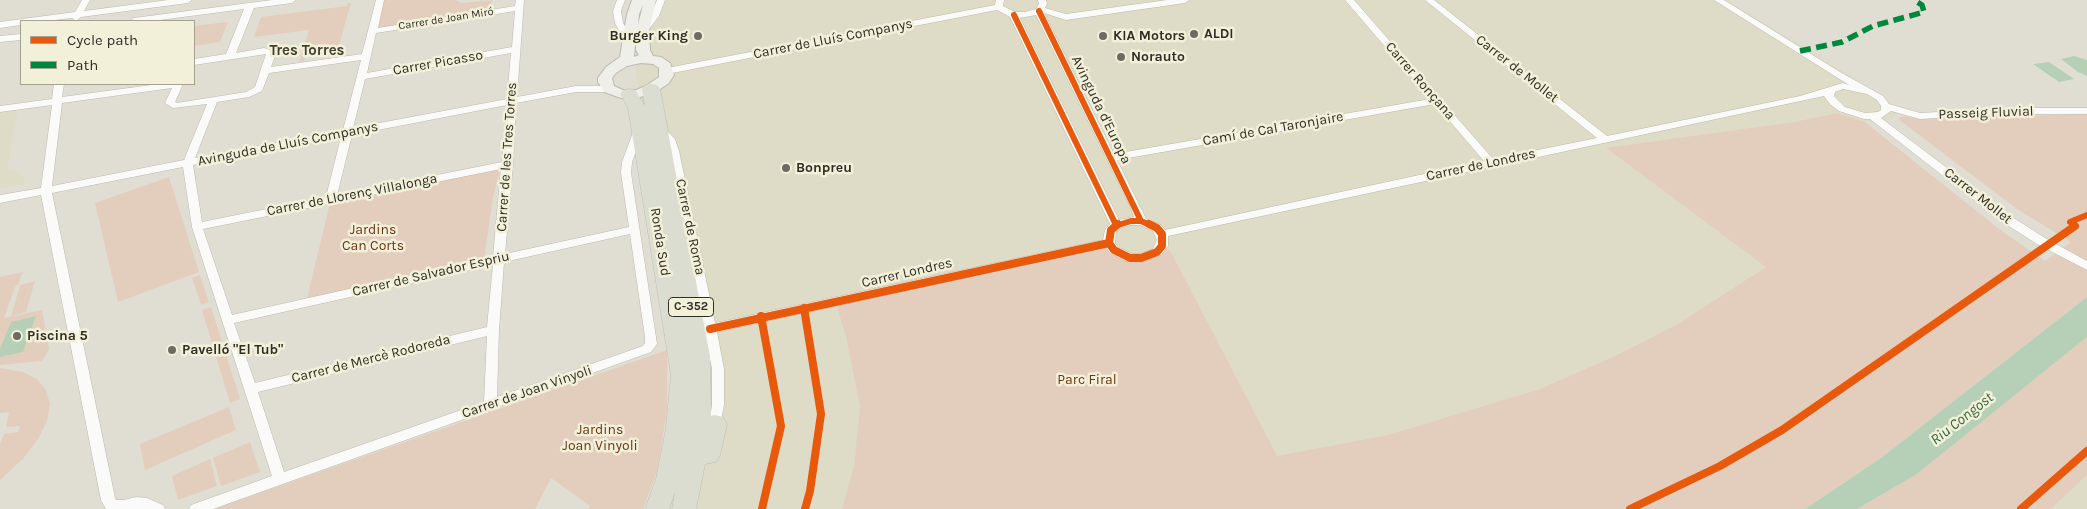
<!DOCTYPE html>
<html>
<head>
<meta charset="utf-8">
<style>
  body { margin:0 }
  #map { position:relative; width:2087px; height:509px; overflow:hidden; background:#e0ded3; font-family:Karla,sans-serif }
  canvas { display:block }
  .legend { position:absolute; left:20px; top:20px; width:175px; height:65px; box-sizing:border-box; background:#f3f0da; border:1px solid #a5a292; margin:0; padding:6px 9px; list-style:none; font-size:15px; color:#2f2d25 }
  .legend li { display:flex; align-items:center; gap:10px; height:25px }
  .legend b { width:25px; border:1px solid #a5a292 }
</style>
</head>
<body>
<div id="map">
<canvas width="2087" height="509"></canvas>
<ul class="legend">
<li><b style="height:6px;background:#e8590c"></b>Cycle path</li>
<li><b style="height:6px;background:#00873e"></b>Path</li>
</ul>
</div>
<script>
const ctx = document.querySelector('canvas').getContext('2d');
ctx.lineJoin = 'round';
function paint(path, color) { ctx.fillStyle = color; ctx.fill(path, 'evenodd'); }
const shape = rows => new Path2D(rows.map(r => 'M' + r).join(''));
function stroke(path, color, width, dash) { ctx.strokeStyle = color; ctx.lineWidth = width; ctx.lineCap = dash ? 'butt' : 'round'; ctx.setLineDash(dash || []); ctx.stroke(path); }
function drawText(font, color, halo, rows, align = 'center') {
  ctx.font = font + ' Karla,sans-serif'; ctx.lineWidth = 5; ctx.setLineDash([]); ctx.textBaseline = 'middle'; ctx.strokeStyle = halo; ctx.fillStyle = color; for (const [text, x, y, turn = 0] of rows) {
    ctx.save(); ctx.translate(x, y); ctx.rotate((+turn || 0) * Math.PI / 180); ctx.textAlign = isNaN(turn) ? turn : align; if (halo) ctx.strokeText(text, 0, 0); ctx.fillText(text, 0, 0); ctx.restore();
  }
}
paint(shape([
  [646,0,1728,0,1887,99,1898,111,1897,115,1893,118,1881,123,1851,119,1837,113,1794,122,1607,149,1766,267,1678,324,1615,356,1540,389,1388,435,1276,456,1171,252,1157,252,834,298,846,337,860,406,854,466,842,509,670,509,688,445,650,143,636,76,637,38],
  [18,109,7,170,18,172,24,176,24,184,0,189,0,111],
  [2087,475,2087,509,2051,509]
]), '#dedbc6');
paint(shape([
  [380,0,456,0,461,3,492,0,490,12,373,31],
  [348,3,351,3,336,56,331,57,334,47,307,51,304,61,299,62,309,30,254,37,261,17,347,6],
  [228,22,220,42,194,46,194,26],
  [1837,113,1865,122,1999,229,2045,261,2071,242,2017,209,1898,119,1903,116,1921,119,2087,114,2087,297,1881,458,1805,509,842,509,854,466,860,406,846,337,834,297,1109,243,1130,258,1162,246,1171,252,1277,456,1388,435,1540,389,1615,356,1678,324,1766,267,1606,148,1794,122],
  [489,167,499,170,499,174,493,198,484,260,306,302,331,199],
  [169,177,199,272,118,302,95,203],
  [23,272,18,285,16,285,4,318,42,310,49,350,42,361,0,365,0,277],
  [200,275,209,302,201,305,192,278],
  [35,281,26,312,11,316,20,285],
  [211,307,240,399,230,403,202,310],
  [2087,337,2087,475,2051,509,1857,509,1917,474],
  [667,350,667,411,657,472,643,509,588,509,590,506,551,478,535,509,214,509],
  [0,368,23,372,37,379,46,390,50,404,47,421,38,439,23,459,0,480,0,444,4,434,18,432,20,426,6,427,9,412,0,413],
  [229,407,236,430,145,470,140,444],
  [250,442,260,472,221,486,213,458],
  [210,459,217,486,178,500,172,476]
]), '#e3cebe');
paint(shape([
  [2074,56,2087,60,2087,76,2078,72,2061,59],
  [2049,62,2074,79,2059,82,2033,64],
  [2087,297,2087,337,1917,474,1857,509,1805,509,1881,458],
  [36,316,23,352,0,357,0,349,11,322]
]), '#b6d0b7');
const minor = shape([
  [82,0,90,0,84,11,168,0,192,0,188,3,81,17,76,21,72,18,46,21,21,21,21,25,0,28,0,22,75,12,82,0],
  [272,0,296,0,292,3,254,8,236,53,264,48,274,51,276,53,271,67,362,54,376,0,384,0,378,28,515,6,516,0,524,0,517,97,576,86,609,86,614,89,609,92,576,92,516,103,513,164,505,254,629,227,621,173,622,162,634,130,639,127,643,128,644,130,632,162,631,173,657,344,651,352,213,509,189,509,191,505,272,476,192,227,183,167,52,193,115,498,116,500,124,500,136,497,147,498,163,505,165,509,106,509,101,500,41,195,0,203,0,195,41,188,52,105,0,112,0,106,52,99,54,84,64,84,62,97,159,84,183,84,175,102,177,103,246,92,255,87,266,54,194,65,194,59,226,54,244,9,152,21,130,21,134,18,272,0],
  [515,11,512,47,367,73,376,33,515,11],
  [511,53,507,99,353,128,365,79,511,53],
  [361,60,343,130,195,158,217,102,249,97,262,91,269,73,361,60],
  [172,88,165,103,173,108,207,104,184,160,52,186,62,103,172,88],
  [507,105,502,162,337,195,352,135,507,105],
  [341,137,326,197,202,222,193,165,341,137],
  [501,169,493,257,232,315,203,229,501,169],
  [630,234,645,337,645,343,643,346,497,397,499,330,504,262,630,234],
  [493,265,487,327,255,383,234,323,493,265],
  [487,336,484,402,284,472,258,392,487,336],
  [617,0,625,0,621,11,623,23,634,42,632,44,626,44,615,23,613,11,617,0],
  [657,0,665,0,659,16,646,33,640,33,639,31,651,15,657,0],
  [996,0,1004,0,1003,6,1015,12,1025,12,1036,9,1039,4,1038,0,1046,0,1047,4,1045,8,1066,14,1167,0,1189,0,1185,3,1066,20,1044,13,1114,154,1430,99,1345,0,1354,0,1493,159,1597,138,1425,0,1434,0,1607,136,1800,96,1843,83,1849,85,1714,0,1724,0,1840,72,1883,96,1889,104,1920,113,2011,108,2087,108,2087,114,2011,114,1920,119,1891,111,1881,118,2009,215,2045,238,2087,261,2087,270,2037,244,2001,221,1870,119,1864,119,1839,111,1830,104,1824,96,1168,236,1168,246,1161,255,1141,262,1126,261,1110,253,1106,247,717,332,724,369,724,405,720,428,715,429,710,428,709,424,712,405,712,369,669,151,666,142,655,130,656,128,664,128,675,139,679,151,715,323,1103,240,1105,230,1110,224,1010,17,997,10,667,74,662,71,667,68,995,5,996,0],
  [1036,15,1130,206,1134,217,1119,220,1020,18,1036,15],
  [1843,89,1867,94,1877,100,1881,106,1881,110,1878,112,1865,113,1845,107,1834,96,1835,92,1843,89],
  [1435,104,1484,161,1165,230,1161,225,1146,219,1117,160,1435,104],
  [1131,225,1140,225,1153,231,1157,240,1153,249,1140,254,1132,254,1118,247,1115,243,1116,231,1120,228,1131,225],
  [21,34,21,40,0,42,0,36,21,34]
]);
const secondary = shape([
  [632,0,656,0,649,31,650,50,653,56,661,57,670,63,674,75,669,83,656,92,637,98,621,98,604,92,598,82,598,78,606,67,620,57,627,14,632,0],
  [643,5,638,25,639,14,643,5],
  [636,36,636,50,639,55,634,57,636,36],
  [641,63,653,64,659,68,659,77,646,86,636,90,623,90,614,86,612,78,616,73,627,66,641,63]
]);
const trunk = shape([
  [651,84,657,85,660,89,710,357,711,416,715,415,723,417,727,424,720,455,716,462,705,464,696,509,672,509,675,492,669,509,645,509,656,479,666,428,671,375,628,108,620,94,623,90,629,89,635,90,645,106,642,89,645,85,651,84]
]);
stroke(minor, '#bbb9b0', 1);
stroke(secondary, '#bbb9b0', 2);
stroke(trunk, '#bfbdb8', 1);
paint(minor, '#fafaf8');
paint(secondary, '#eeefe9');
paint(trunk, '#daddd0');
stroke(shape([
  [1800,51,1842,42,1873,26,1924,12,1922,5,1914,0]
]), '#00873e', 5.5, [11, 5.5]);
stroke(shape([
  [1039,11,1141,221],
  [1014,15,1116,225],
  [1115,226,1131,221,1141,221,1152,226],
  [2075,226,2070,222,2087,215]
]), '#e8590c', 6);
stroke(shape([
  [1118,224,1111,230,1109,243,1114,250,1130,258,1141,258,1157,252,1162,246,1162,234,1157,228,1149,224],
  [804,308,821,414,810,491,805,509],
  [761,316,781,426,762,509],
  [710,329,1109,243],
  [1630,509,1720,466,1782,430,2075,226,2073,224],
  [2021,509,2087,451]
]), '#e8590c', 8);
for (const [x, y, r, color] of [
  [1194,34,5,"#6d6b62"],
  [698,36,5,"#6d6b62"],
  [1103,36,5,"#6d6b62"],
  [1121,57,5,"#6d6b62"],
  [786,168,5,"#6d6b62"],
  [17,336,5,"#6d6b62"],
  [172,350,5,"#6d6b62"]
]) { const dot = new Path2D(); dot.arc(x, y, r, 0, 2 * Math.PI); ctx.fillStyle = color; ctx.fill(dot); stroke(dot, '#f3f0da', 2); }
drawText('11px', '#2f2d25', '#f3f0da', [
  ["Carrer de Joan Miró",446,19,-9]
]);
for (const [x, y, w] of [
  [691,307,45]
]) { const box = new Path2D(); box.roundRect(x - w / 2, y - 9.5, w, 19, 4); ctx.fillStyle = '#f3f0da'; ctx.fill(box); stroke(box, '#2f2d25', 1); }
drawText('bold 12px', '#2f2d25', null, [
  ["C-352",691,307]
]);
drawText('bold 14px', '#2f2d25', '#f3f0da', [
  ["ALDI",1204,34],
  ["Burger King",688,36,"right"],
  ["KIA Motors",1113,36],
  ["Norauto",1131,57],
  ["Bonpreu",796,168],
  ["Piscina 5",27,336],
  ["Pavelló \"El Tub\"",182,350]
], 'left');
drawText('14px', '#2f2d25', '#f3f0da', [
  ["Carrer de Lluís Companys",833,39,-11],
  ["Carrer Picasso",438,63,-10],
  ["Carrer de Mollet",1517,69,38],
  ["Carrer Ronçana",1420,81,49],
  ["Avinguda d'Europa",1101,110,64],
  ["Passeig Fluvial",1986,113,-2],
  ["Camí de Cal Taronjaire",1273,129,-10],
  ["Avinguda de Lluís Companys",288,144,-11],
  ["Carrer de les Tres Torres",507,157,-86],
  ["Carrer de Londres",1481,165,-12],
  ["Carrer de Llorenç Villalonga",352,195,-11],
  ["Carrer Mollet",1978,196,38],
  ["Carrer de Roma",690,227,78],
  ["Ronda Sud",660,242,81],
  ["Carrer Londres",907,273,-13],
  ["Carrer de Salvador Espriu",431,274,-13],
  ["Carrer de Mercè Rodoreda",371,359,-14],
  ["Carrer de Joan Vinyoli",527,392,-19]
]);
drawText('14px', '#6b3511', '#f3f0da', [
  ["Jardins",373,230],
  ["Can Corts",373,246],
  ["Parc Firal",1087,380],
  ["Jardins",600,430],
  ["Joan Vinyoli",600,446]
]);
drawText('bold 15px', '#43402e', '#f3f0da', [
  ["Tres Torres",307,51]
]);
drawText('italic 15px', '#2d653b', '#f3f0da', [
  ["Riu Congost",1962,419,-38]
]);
</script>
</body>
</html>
